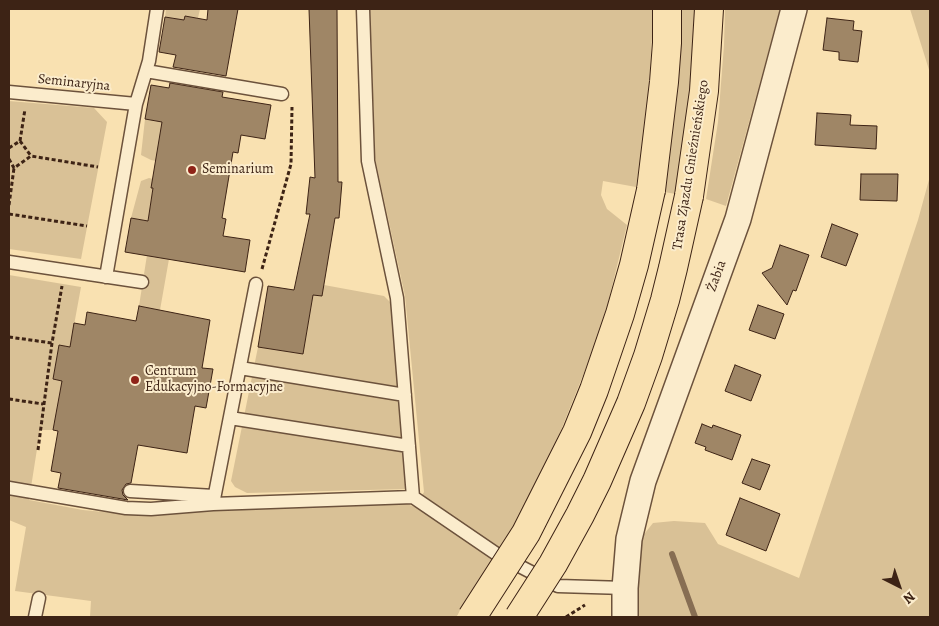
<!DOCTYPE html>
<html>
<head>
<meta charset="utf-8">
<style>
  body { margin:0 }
  #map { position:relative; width:939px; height:626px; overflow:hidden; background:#f9e1b1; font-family:Alegreya,serif }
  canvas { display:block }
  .frame { position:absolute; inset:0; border:10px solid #3d2315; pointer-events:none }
  .north { position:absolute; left:874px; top:561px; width:50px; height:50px; -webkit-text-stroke:4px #fbeccc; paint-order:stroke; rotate:139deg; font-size:14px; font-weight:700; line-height:20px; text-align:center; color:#3d2315 }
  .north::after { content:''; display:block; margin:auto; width:18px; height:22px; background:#3d2315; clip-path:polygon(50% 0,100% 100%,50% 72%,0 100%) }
</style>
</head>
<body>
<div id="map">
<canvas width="939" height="626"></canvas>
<div class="frame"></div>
<div class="north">N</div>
</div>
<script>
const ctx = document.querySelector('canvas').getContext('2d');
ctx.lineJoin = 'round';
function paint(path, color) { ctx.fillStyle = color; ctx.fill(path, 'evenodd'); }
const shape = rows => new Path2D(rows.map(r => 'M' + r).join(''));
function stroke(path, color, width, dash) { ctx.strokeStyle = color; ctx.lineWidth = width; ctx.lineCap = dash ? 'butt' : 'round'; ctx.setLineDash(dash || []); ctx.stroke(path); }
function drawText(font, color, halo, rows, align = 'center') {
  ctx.font = font + ' Alegreya,serif'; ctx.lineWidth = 4; ctx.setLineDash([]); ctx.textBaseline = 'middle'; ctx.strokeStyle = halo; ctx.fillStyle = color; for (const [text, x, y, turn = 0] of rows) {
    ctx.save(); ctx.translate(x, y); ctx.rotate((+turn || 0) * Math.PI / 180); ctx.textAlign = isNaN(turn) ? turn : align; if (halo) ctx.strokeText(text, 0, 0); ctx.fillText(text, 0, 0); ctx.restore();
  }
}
paint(shape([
  [166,9,200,9,198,18,185,16,184,20,165,17],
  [370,9,652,9,652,37,647,116,636,187,603,181,601,195,607,209,627,225,608,303,594,348,557,440,506,541,473,595,456,617,90,617,91,601,15,591,26,527,9,520,9,275,81,287,70,347,59,345,53,379,65,381,53,430,40,430,29,500,83,510,124,514,398,504,407,504,415,507,424,492,405,296,375,158],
  [681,9,695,9,694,43,689,107,676,194,664,192,676,105,680,42],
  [725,9,780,9,726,206,706,199,718,122,724,45],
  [910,9,930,9,930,73],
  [9,101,94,108,107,122,81,259,9,249],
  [145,119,165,122,156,161,151,160,141,155],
  [930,176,930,617,634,617,641,538,653,523,674,521,705,523,718,544,799,578,918,220],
  [149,178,153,179,151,187,153,188,148,221,131,218,141,181],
  [147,255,169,259,160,310,139,306],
  [324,285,384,296,392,304,408,489,247,493,235,487,231,481,258,347,303,354,313,295,322,296]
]), '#d9c196');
stroke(shape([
  [672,554,695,617]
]), '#876e53', 6);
const building = shape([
  [208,9,238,9,226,76,173,67,176,55,159,52,165,17,184,20,185,16,207,20,208,9],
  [309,9,337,9,338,182,342,182,339,218,335,218,322,296,313,295,303,354,258,347,268,286,294,290,310,214,306,214,310,177,315,178,309,9],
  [827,18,854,21,853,30,862,31,858,62,839,60,839,52,823,50,827,18],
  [170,83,223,92,222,97,271,105,265,139,241,135,238,153,233,152,222,218,226,219,223,236,250,240,245,272,125,252,131,218,148,221,153,188,151,188,162,122,145,119,151,85,169,88,170,83],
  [817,113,851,115,850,125,877,126,876,149,815,145,817,113],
  [861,174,898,174,897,201,860,200,861,174],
  [832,224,858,234,846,266,821,257,832,224],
  [780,245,809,255,796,291,793,290,787,305,762,273,772,268,780,245],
  [758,305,784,314,775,339,749,330,758,305],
  [139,306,210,320,202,368,213,369,206,408,195,406,187,453,138,445,131,483,126,484,122,490,123,495,128,500,58,488,61,473,51,471,58,431,53,430,62,381,53,379,59,345,70,347,74,323,85,325,87,312,136,321,139,306],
  [735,365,761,375,751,401,725,391,735,365],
  [702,424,712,428,713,425,741,435,732,460,705,450,706,447,695,443,702,424],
  [752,459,770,465,760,490,742,483,752,459],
  [740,498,780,514,766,551,726,535,740,498]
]);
paint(building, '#9f8666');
stroke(building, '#3d2315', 1);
const service = shape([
  [363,9,368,161,397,298,413,497,498,555,558,586,625,588],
  [146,71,282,94],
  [9,92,136,104],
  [9,262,142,282],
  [106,277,136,104,149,61,157,9],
  [240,368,405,395],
  [230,418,409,446],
  [9,488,126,508,151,509,213,504,413,497],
  [130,491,214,496],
  [213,504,256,284],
  [35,617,39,598]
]);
const minor = shape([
  [625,617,625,588,629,539,643,481,738,219,794,9]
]);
const primary = shape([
  [651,190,664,82,667,43,667,9],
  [689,196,704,91,709,9]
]);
stroke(service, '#6c523c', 15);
stroke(minor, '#6c523c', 28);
stroke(primary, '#3d2315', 30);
stroke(shape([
  [20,141,25,109],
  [9,148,20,141,31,156],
  [9,159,14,168,31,156,98,167],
  [9,205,14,168],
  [9,214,87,226],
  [262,269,291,164,292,107],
  [9,337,52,343],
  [9,399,43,404],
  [38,450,52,343,62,286],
  [566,617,585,605]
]), '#3d2315', 3, [4, 2.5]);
stroke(service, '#fbeccc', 12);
stroke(minor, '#fbeccc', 25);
stroke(primary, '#f9e1b1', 28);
const primaryBridge = shape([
  [472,617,526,533,577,432,594,390,620,314,634,265,651,190],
  [519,617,553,564,580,515,597,481,631,403,648,356,665,300,673,268,689,196]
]);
stroke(primaryBridge, '#3d2315', 30, []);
stroke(primaryBridge, '#f9e1b1', 28);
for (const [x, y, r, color] of [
  [192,170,5,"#8f2418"],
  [135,380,5,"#8f2418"]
]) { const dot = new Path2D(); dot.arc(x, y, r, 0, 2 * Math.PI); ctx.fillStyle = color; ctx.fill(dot); stroke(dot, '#fbeccc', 2); }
drawText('14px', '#3d2315', '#fbeccc', [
  ["Seminaryjna",74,83,6],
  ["Trasa Zjazdu Gnieźnieńskiego",691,165,-81],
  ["Żabia",717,276,-70]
]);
drawText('14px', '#3d2315', '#fbeccc', [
  ["Seminarium",202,170],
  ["Centrum",145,372],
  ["Edukacyjno-Formacyjne",145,388]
], 'left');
</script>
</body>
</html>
